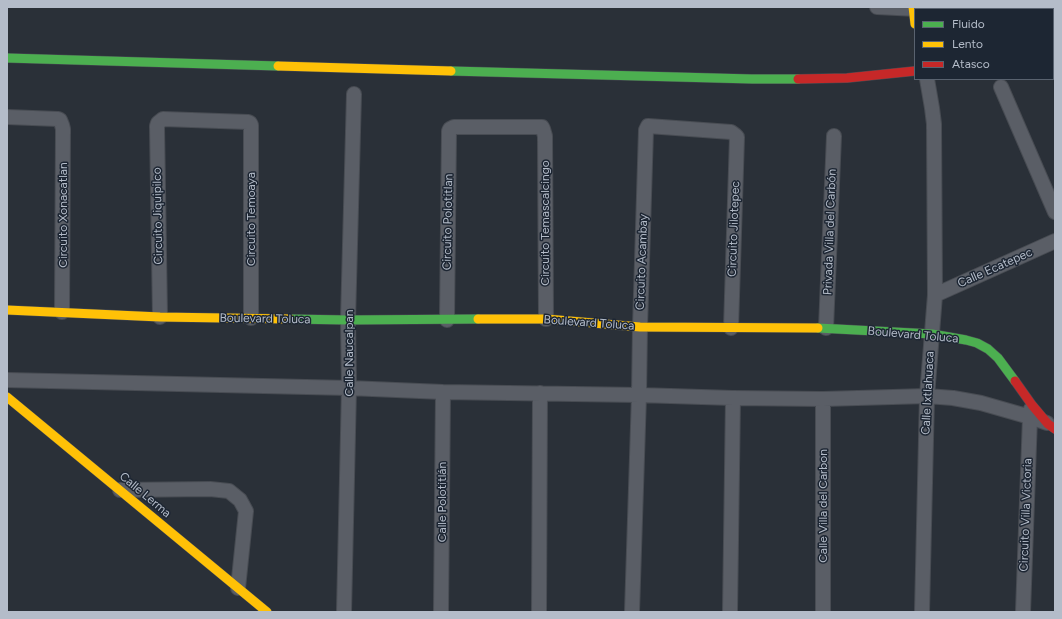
<!DOCTYPE html>
<html>
<head>
<meta charset="utf-8">
<style>
  body { margin:0 }
  #map { position:relative; width:1062px; height:619px; overflow:hidden; background:#2a3038; font-family:Figtree,sans-serif }
  canvas { display:block }
  .frame { position:absolute; inset:0; border:8px solid #b4bcc9; pointer-events:none }
  .legend { position:absolute; left:914px; top:8px; width:140px; height:72px; box-sizing:border-box; background:#1d2633; border:1px solid #59626f; margin:0; padding:5px 7px; list-style:none; font-size:12px; color:#b4bcc9 }
  .legend li { display:flex; align-items:center; gap:8px; height:20px }
  .legend b { width:20px; border:1px solid #59626f }
</style>
</head>
<body>
<div id="map">
<canvas width="1062" height="619"></canvas>
<div class="frame"></div>
<ul class="legend">
<li><b style="height:5px;background:#4caf50"></b>Fluido</li>
<li><b style="height:5px;background:#ffc107"></b>Lento</li>
<li><b style="height:5px;background:#c62828"></b>Atasco</li>
</ul>
</div>
<script>
const ctx = document.querySelector('canvas').getContext('2d');
ctx.lineJoin = 'round';
const shape = rows => new Path2D(rows.map(r => 'M' + r).join(''));
function stroke(path, color, width, dash) { ctx.strokeStyle = color; ctx.lineWidth = width; ctx.lineCap = dash ? 'butt' : 'round'; ctx.setLineDash(dash || []); ctx.stroke(path); }
function drawText(font, color, halo, rows, align = 'center') {
  ctx.font = font + ' Figtree,sans-serif'; ctx.lineWidth = 3; ctx.setLineDash([]); ctx.textBaseline = 'middle'; ctx.strokeStyle = halo; ctx.fillStyle = color; for (const [text, x, y, turn = 0] of rows) {
    ctx.save(); ctx.translate(x, y); ctx.rotate((+turn || 0) * Math.PI / 180); ctx.textAlign = isNaN(turn) ? turn : align; if (halo) ctx.strokeText(text, 0, 0); ctx.fillText(text, 0, 0); ctx.restore();
  }
}
const street = shape([
  [877,7,917,9],
  [1001,87,1055,212],
  [7,117,58,119,60,120,62,125,63,129,62,312],
  [935,295,1055,241],
  [160,317,157,126,158,123,163,119,248,122,250,123,251,125,251,318],
  [447,320,449,131,450,129,454,127,542,127,543,129,545,136,546,319],
  [826,328,834,136],
  [7,380,349,388,443,392,639,395,733,398,823,399,927,396,953,398,981,403,1030,417,1047,423],
  [120,490,210,489,229,491,240,500,246,511,238,588],
  [344,612,349,388,348,320,354,94],
  [441,612,443,392],
  [539,612,540,393],
  [632,612,639,395,640,327,646,130,648,126,731,132,735,135,737,137,731,328],
  [730,612,733,398],
  [823,612,823,399],
  [922,612,927,396,935,295,934,124,932,108,927,79],
  [1023,612,1030,417,1031,409]
]);
const fast = shape([
  [7,58,278,66],
  [451,71,752,79,798,79],
  [290,319,348,320,478,319],
  [818,328,932,334,966,340,977,343,988,349,998,358,1015,381]
]);
const slow = shape([
  [913,7,915,24],
  [1050,9,1055,7],
  [278,66,451,71],
  [7,310,160,317,290,319],
  [478,319,546,319,640,327,818,328],
  [7,397,267,612]
]);
const jam = shape([
  [798,79,847,78,915,71],
  [1015,381,1032,405,1048,424,1055,429]
]);
stroke(street, '#484c53', 16);
stroke(fast, '#484c53', 10);
stroke(slow, '#484c53', 10);
stroke(jam, '#484c53', 10);
stroke(street, '#5a5e66', 14);
stroke(fast, '#4caf50', 9);
stroke(slow, '#ffc107', 9);
stroke(jam, '#c62828', 9);
drawText('12px', '#b4bcc9', '#1d2633', [
  ["Circuito Xonacatlan",63,215,-90],
  ["Circuito Jiquipilco",158,216,-91],
  ["Circuito Temoaya",251,219,-90],
  ["Circuito Polotitlan",448,222,-89],
  ["Circuito Temascalcingo",545,223,-90],
  ["Circuito Jilotepec",734,229,-88],
  ["Privada Villa del Carbón",830,232,-88],
  ["Circuito Acambay",642,262,-88],
  ["Calle Ecatepec",995,268,-24],
  ["Boulevard Toluca",265,319,1],
  ["Boulevard Toluca",589,323,4],
  ["Boulevard Toluca",913,335,5],
  ["Calle Naucalpan",349,353,-90],
  ["Calle Ixtlahuaca",928,393,-87],
  ["Calle Lerma",145,495,40],
  ["Calle Polotitlán",442,502,-90],
  ["Calle Villa del Carbon",823,506,-90],
  ["Circuito Villa Victoria",1026,515,-88]
]);
</script>
</body>
</html>
